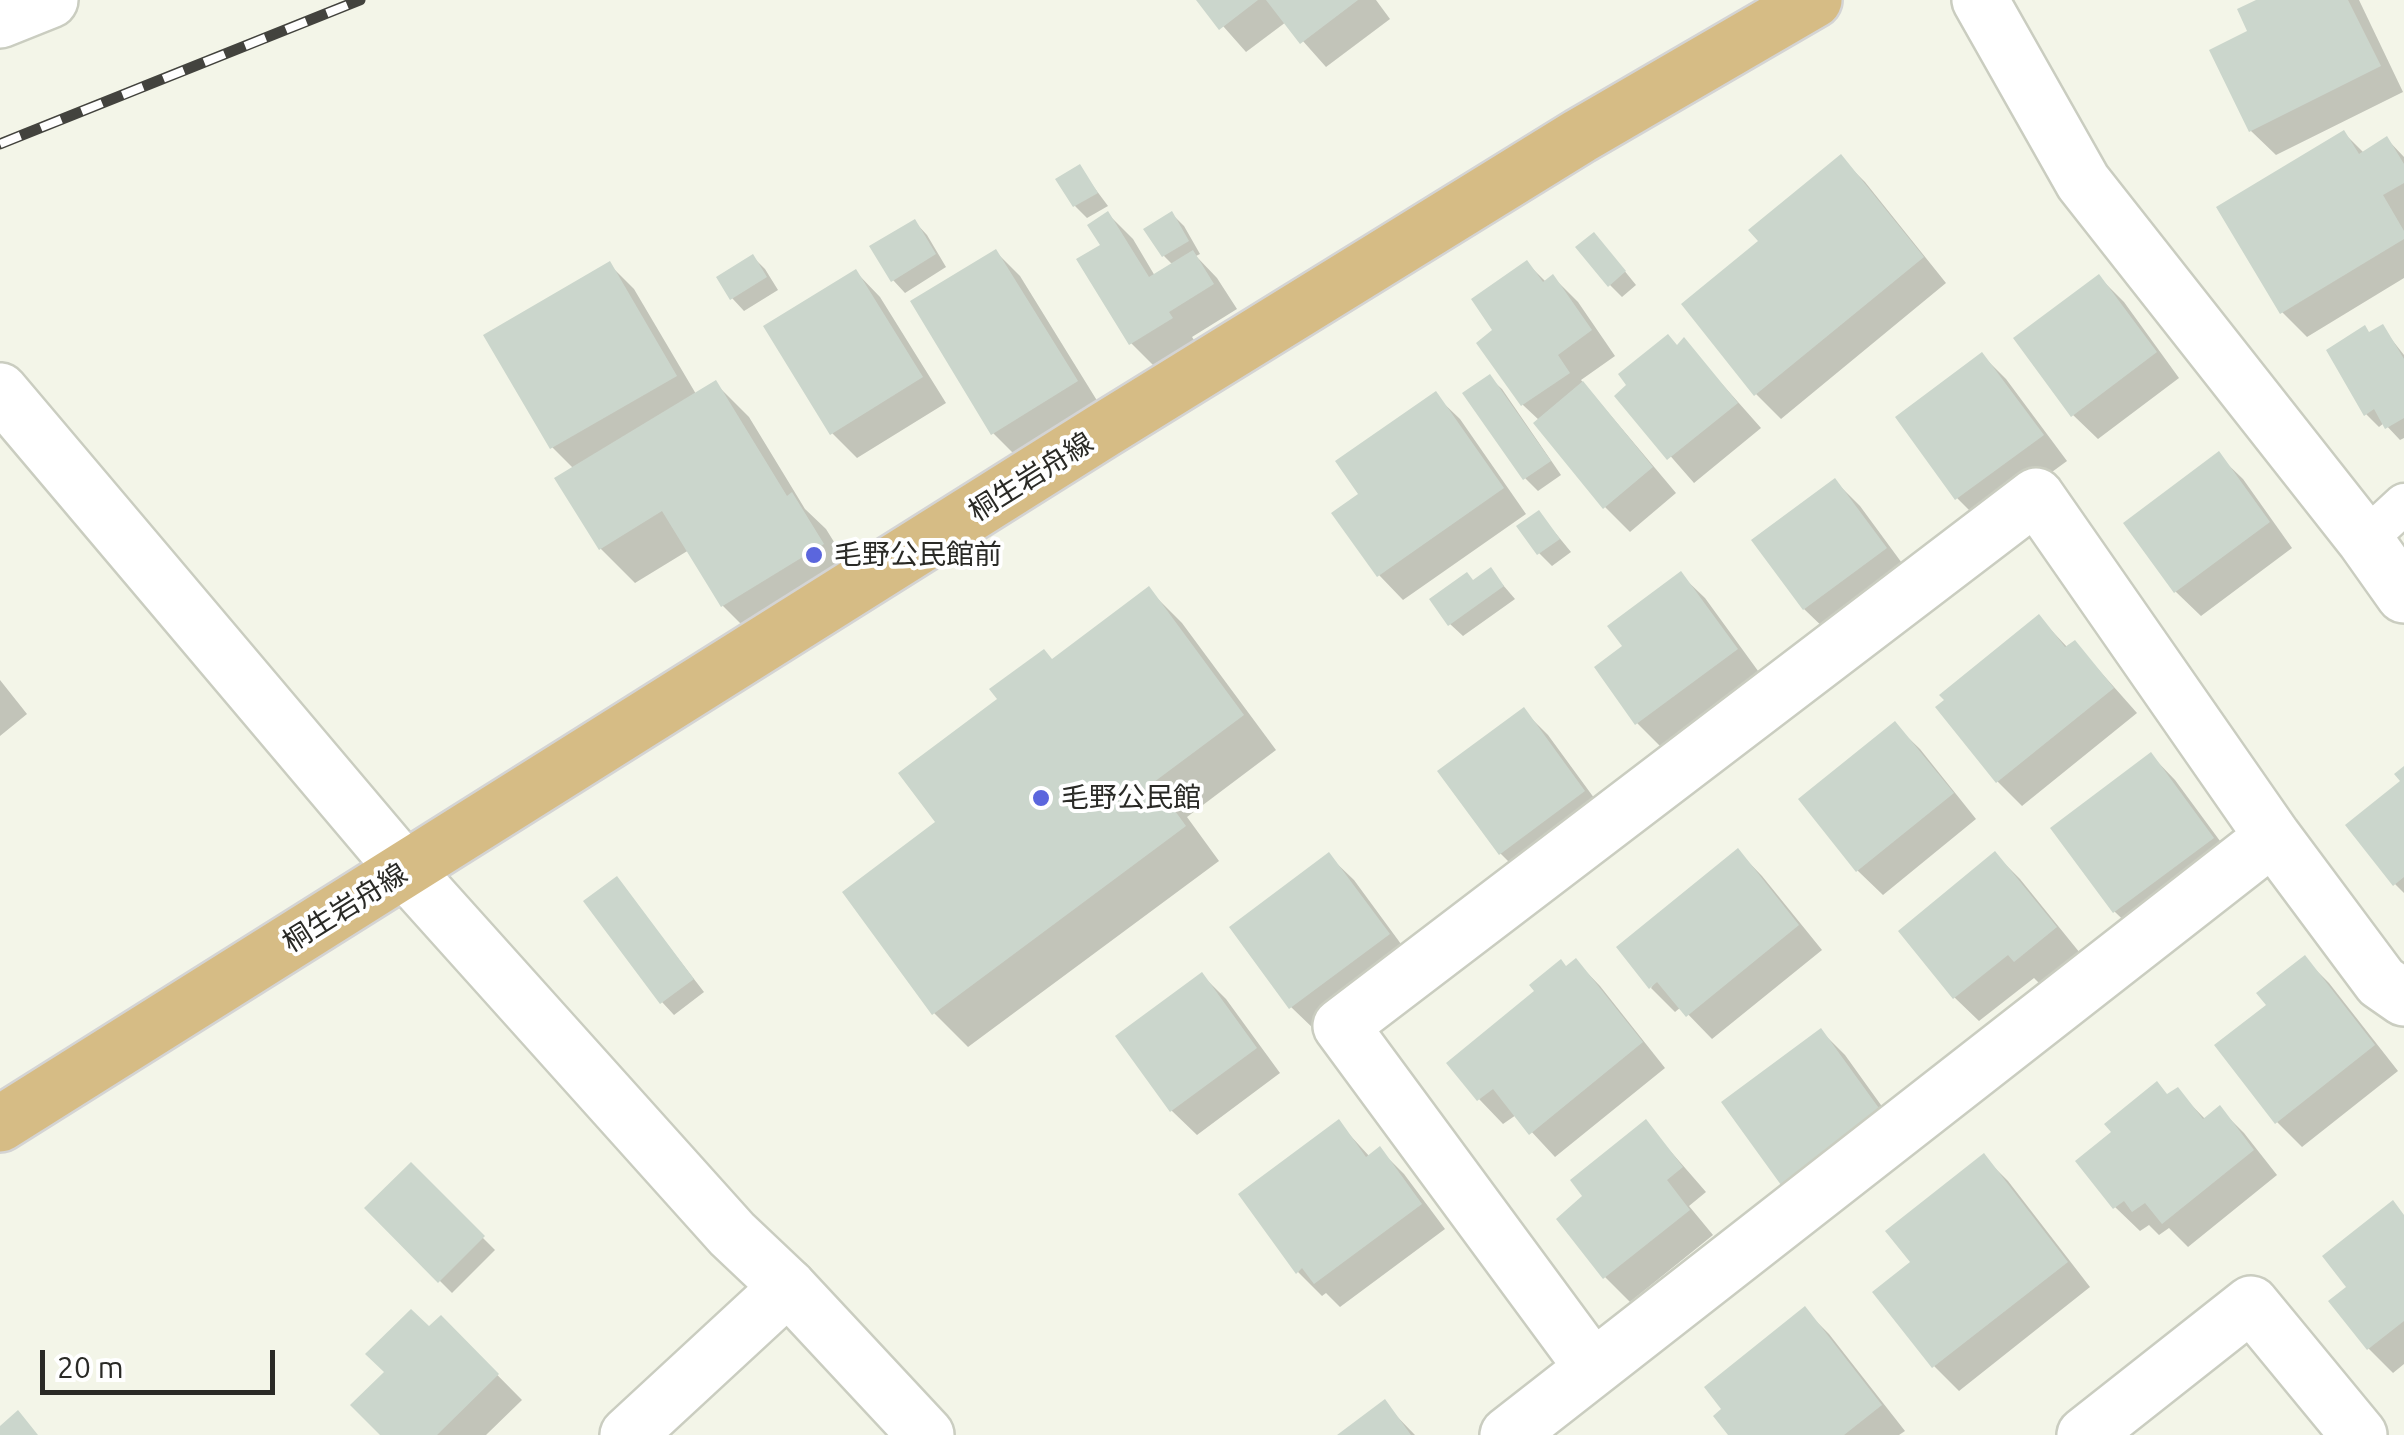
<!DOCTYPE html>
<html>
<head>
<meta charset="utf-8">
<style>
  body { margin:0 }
  #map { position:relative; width:2404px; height:1435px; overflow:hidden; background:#f3f5e8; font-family:Ubuntu,sans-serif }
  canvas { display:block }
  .scale { position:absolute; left:40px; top:1350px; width:235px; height:45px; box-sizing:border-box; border:5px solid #2a2a26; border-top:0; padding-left:12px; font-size:30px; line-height:35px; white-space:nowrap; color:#2a2a26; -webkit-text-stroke:8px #fff; paint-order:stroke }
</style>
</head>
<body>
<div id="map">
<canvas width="2404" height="1435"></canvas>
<div class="scale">20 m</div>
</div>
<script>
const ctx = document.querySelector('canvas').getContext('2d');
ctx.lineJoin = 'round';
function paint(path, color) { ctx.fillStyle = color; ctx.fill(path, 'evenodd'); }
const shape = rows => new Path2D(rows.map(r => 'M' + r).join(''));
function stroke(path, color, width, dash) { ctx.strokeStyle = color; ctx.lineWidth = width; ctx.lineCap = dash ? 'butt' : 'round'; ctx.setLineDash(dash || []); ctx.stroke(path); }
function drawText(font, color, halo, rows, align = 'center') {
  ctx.font = font + ' Ubuntu,"Noto Sans JP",sans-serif'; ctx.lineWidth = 8; ctx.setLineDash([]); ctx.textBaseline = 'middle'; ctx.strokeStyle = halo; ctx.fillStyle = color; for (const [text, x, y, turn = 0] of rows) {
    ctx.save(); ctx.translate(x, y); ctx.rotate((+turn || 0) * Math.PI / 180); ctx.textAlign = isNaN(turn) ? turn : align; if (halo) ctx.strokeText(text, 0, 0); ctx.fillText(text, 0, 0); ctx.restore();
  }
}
paint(shape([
  [1200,0,1376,0,1390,19,1326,67,1286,22,1246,52],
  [2261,0,2359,0,2403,92,2276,155,2251,131,2250,32],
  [2344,133,2364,153,2387,139,2404,157,2404,278,2307,337,2282,312],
  [1841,158,1865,182,1946,283,1781,419,1756,394,1684,305,1761,242],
  [1079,167,1108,206,1087,218,1075,206],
  [1108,214,1133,239,1155,276,1173,265,1164,256,1172,214,1184,226,1200,254,1196,256,1217,278,1237,309,1192,337,1196,343,1156,368,1131,343,1103,246],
  [915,222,927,235,946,267,905,293,893,280],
  [1606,248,1636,285,1622,297,1610,285],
  [996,252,1020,276,1101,407,1018,458,993,433],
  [753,257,765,269,778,290,744,311,732,298],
  [1527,263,1546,282,1553,277,1578,302,1615,356,1581,380,1676,493,1630,532,1605,507,1540,421,1523,405,1496,330],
  [610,265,634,289,696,394,715,383,749,417,805,509,826,529,857,579,757,640,723,606,689,550,635,583,601,549,574,469,552,447],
  [856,272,880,297,946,403,857,458,832,433],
  [2099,277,2124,302,2179,378,2098,439,2073,415],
  [2382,327,2404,355,2404,438,2400,440,2384,423,2379,427,2366,414,2371,334],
  [1684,341,1761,428,1694,483,1618,396],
  [1982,355,2006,379,2067,461,1982,523,1957,498],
  [1489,377,1502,389,1561,475,1538,491,1525,478],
  [1435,395,1460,419,1526,514,1403,600,1379,575],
  [2218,455,2243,479,2292,548,2201,616,2176,592,2126,524],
  [1835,481,1860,506,1910,574,1829,633,1804,609],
  [1539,513,1571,552,1552,566,1539,553],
  [1491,571,1515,599,1463,636,1450,624],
  [1680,574,1705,598,1761,675,1662,748,1637,723,1597,667,1625,647],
  [1148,589,1182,623,1276,750,1187,817,1219,861,968,1047,934,1013,845,893,938,823,1053,661],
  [2039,617,2068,648,2075,643,2137,713,2022,806,1997,781],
  [0,680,27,714,0,736],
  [1523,710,1548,735,1608,817,1525,878,1500,853],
  [1895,725,1920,749,1976,819,1883,895,1858,871,1801,800],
  [2151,755,2175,780,2237,864,2140,936,2115,912,2053,828],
  [2404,769,2404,893,2395,884],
  [1738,851,1762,876,1822,950,1712,1039,1681,1007,1675,1012,1651,988],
  [1995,854,2020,879,2080,953,2041,985,2034,978,1979,1021,1954,997],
  [1329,856,1354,880,1412,959,1316,1031,1291,1007],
  [617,879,704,992,674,1015,662,1002],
  [2305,959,2329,983,2398,1071,2302,1147,2277,1122,2269,1005],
  [1576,961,1600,986,1665,1068,1555,1157,1516,1115,1503,1124,1479,1099,1566,968],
  [1202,975,1226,999,1280,1073,1197,1135,1172,1111,1118,1037],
  [1821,1031,1845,1055,1904,1137,1808,1208,1783,1184,1724,1102],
  [2177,1090,2206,1120,2220,1109,2244,1133,2277,1175,2188,1247,2169,1228,2159,1235,2149,1225,2140,1231,2115,1207,2169,1096],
  [1338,1122,1370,1157,1380,1150,1404,1174,1445,1229,1340,1307,1326,1293,1322,1296,1298,1272],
  [1646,1123,1706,1192,1689,1206,1713,1235,1630,1302,1605,1277,1559,1219,1586,1196],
  [1984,1157,2008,1181,2090,1287,1959,1391,1934,1366],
  [411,1166,495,1250,452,1293,367,1208],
  [2404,1215,2404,1364,2393,1373,2368,1348,2349,1287],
  [1805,1310,1829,1334,1905,1431,1899,1435,1731,1435,1725,1410],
  [441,1318,522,1400,486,1435,383,1435,428,1329],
  [1384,1403,1415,1435,1340,1435]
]), '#0003');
paint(shape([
  [1196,0,1258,0,1219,30],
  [1266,0,1358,0,1300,44],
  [2256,0,2348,0,2381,66,2249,132,2209,50,2247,31,2237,9],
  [2344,130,2359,154,2387,136,2404,164,2404,183,2383,195,2404,231,2404,239,2280,314,2216,207],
  [1841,154,1924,257,1754,396,1681,304,1758,241,1748,230],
  [1080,164,1098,193,1073,207,1055,179],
  [1108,211,1149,277,1193,250,1214,284,1169,312,1173,318,1129,345,1076,259,1100,245,1087,225],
  [1172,211,1189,241,1162,257,1143,229],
  [915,219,936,254,891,282,869,246],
  [1594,232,1626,271,1608,287,1575,247],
  [996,249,1078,381,991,435,910,301],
  [753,254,767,277,730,300,716,277],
  [1527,260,1543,282,1553,274,1592,330,1558,355,1570,373,1521,406,1476,343,1492,330,1471,299],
  [610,261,677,376,550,449,483,335],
  [856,269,923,377,830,435,763,326],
  [2099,274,2157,352,2071,417,2013,338],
  [2383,324,2404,359,2404,418,2385,429,2374,409,2364,416,2326,350,2365,325,2369,332],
  [1668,334,1677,345,1684,337,1738,403,1667,460,1614,396,1626,385,1618,374],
  [1982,352,2044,435,1955,500,1895,417],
  [1490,374,1551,461,1523,480,1462,393],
  [716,380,787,496,792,492,824,544,721,607,662,511,599,550,554,478],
  [1583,381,1653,467,1603,509,1533,423],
  [1436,391,1504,488,1377,577,1331,513,1358,494,1335,461],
  [2219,451,2270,522,2174,593,2123,523],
  [1835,478,1887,548,1803,610,1751,540],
  [1539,510,1560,539,1537,555,1516,526],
  [1491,567,1504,586,1448,626,1429,599,1467,572,1473,580],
  [1681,571,1738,649,1635,725,1594,667,1622,646,1607,626],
  [1149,586,1244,715,1154,782,1186,826,932,1015,842,892,935,822,898,773,997,699,989,689,1044,649,1052,659],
  [2039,614,2065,647,2075,640,2114,688,1996,783,1935,707,1944,700,1939,695],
  [1524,707,1585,791,1499,855,1437,771],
  [1895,721,1954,793,1856,872,1798,799],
  [2151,752,2214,838,2113,913,2050,828],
  [2404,766,2404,877,2393,886,2345,825,2400,781,2394,774],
  [1738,848,1799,925,1686,1017,1657,982,1649,989,1616,947],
  [1995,851,2057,927,2014,962,2008,955,1953,999,1898,931],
  [1329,852,1390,934,1289,1009,1229,927],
  [617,876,694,979,660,1004,583,901],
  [2305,955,2375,1045,2275,1124,2214,1045,2266,1005,2256,993],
  [1576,958,1643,1042,1529,1135,1493,1089,1477,1101,1446,1063,1534,991,1529,985,1561,959,1566,966],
  [1202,972,1257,1048,1170,1112,1115,1036],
  [1821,1028,1881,1111,1781,1185,1721,1102],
  [2157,1081,2167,1094,2178,1087,2203,1119,2220,1105,2254,1150,2162,1224,2145,1203,2132,1212,2124,1201,2113,1209,2075,1161,2111,1132,2104,1124],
  [1339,1119,1366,1157,1380,1146,1422,1204,1314,1284,1302,1268,1296,1274,1238,1194],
  [1646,1119,1683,1167,1667,1180,1690,1210,1603,1279,1556,1219,1582,1196,1570,1180],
  [1984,1153,2068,1262,1932,1368,1872,1292,1910,1262,1885,1231],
  [411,1162,485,1236,438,1283,364,1208],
  [2393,1200,2404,1215,2404,1321,2367,1350,2328,1301,2346,1287,2322,1256],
  [1805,1306,1882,1405,1844,1435,1728,1435,1713,1416,1721,1409,1704,1387],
  [411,1309,429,1326,441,1315,499,1374,437,1435,380,1435,350,1405,384,1372,365,1354],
  [1385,1399,1411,1435,1337,1435],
  [18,1410,38,1435,0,1435,0,1426]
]), '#cbd6cc');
const service = shape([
  [2365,540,2404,504]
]);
const minor = shape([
  [1980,0,2083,182,2365,540,2404,595],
  [0,20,50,0],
  [1593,1368,1341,1026,2036,496,2273,837,2381,982,2404,998],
  [628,1435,788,1287],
  [1508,1435,2273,837],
  [2085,1435,2251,1304,2359,1435]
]);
const tertiary = shape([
  [0,391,405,870,732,1234,788,1287,926,1435]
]);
const primary = shape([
  [0,1124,1104,430,1580,136,1814,0]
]);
stroke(service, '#cacdc0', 45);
stroke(minor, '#cacdc0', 60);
stroke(tertiary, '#cacdc0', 60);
stroke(primary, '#d4d4d4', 60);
stroke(service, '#fff', 40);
stroke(minor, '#fff', 55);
stroke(tertiary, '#fff', 55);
stroke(primary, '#d6bc85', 55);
const rail = shape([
  [0,144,360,0]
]);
stroke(rail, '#43433e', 11);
stroke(rail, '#fff', 8, [22]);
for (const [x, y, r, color] of [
  [814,555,10,"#5b66dd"],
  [1041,798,10,"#5b66dd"]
]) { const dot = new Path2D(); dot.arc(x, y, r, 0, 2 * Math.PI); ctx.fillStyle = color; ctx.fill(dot); stroke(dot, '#fff', 4); }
drawText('28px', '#2a2a26', '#fff', [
  ["桐生岩舟線",1031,477,-32],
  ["桐生岩舟線",345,908,-32]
]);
drawText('28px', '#2a2a26', '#fff', [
  ["毛野公民館前",834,555],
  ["毛野公民館",1061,798]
], 'left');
</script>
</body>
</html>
